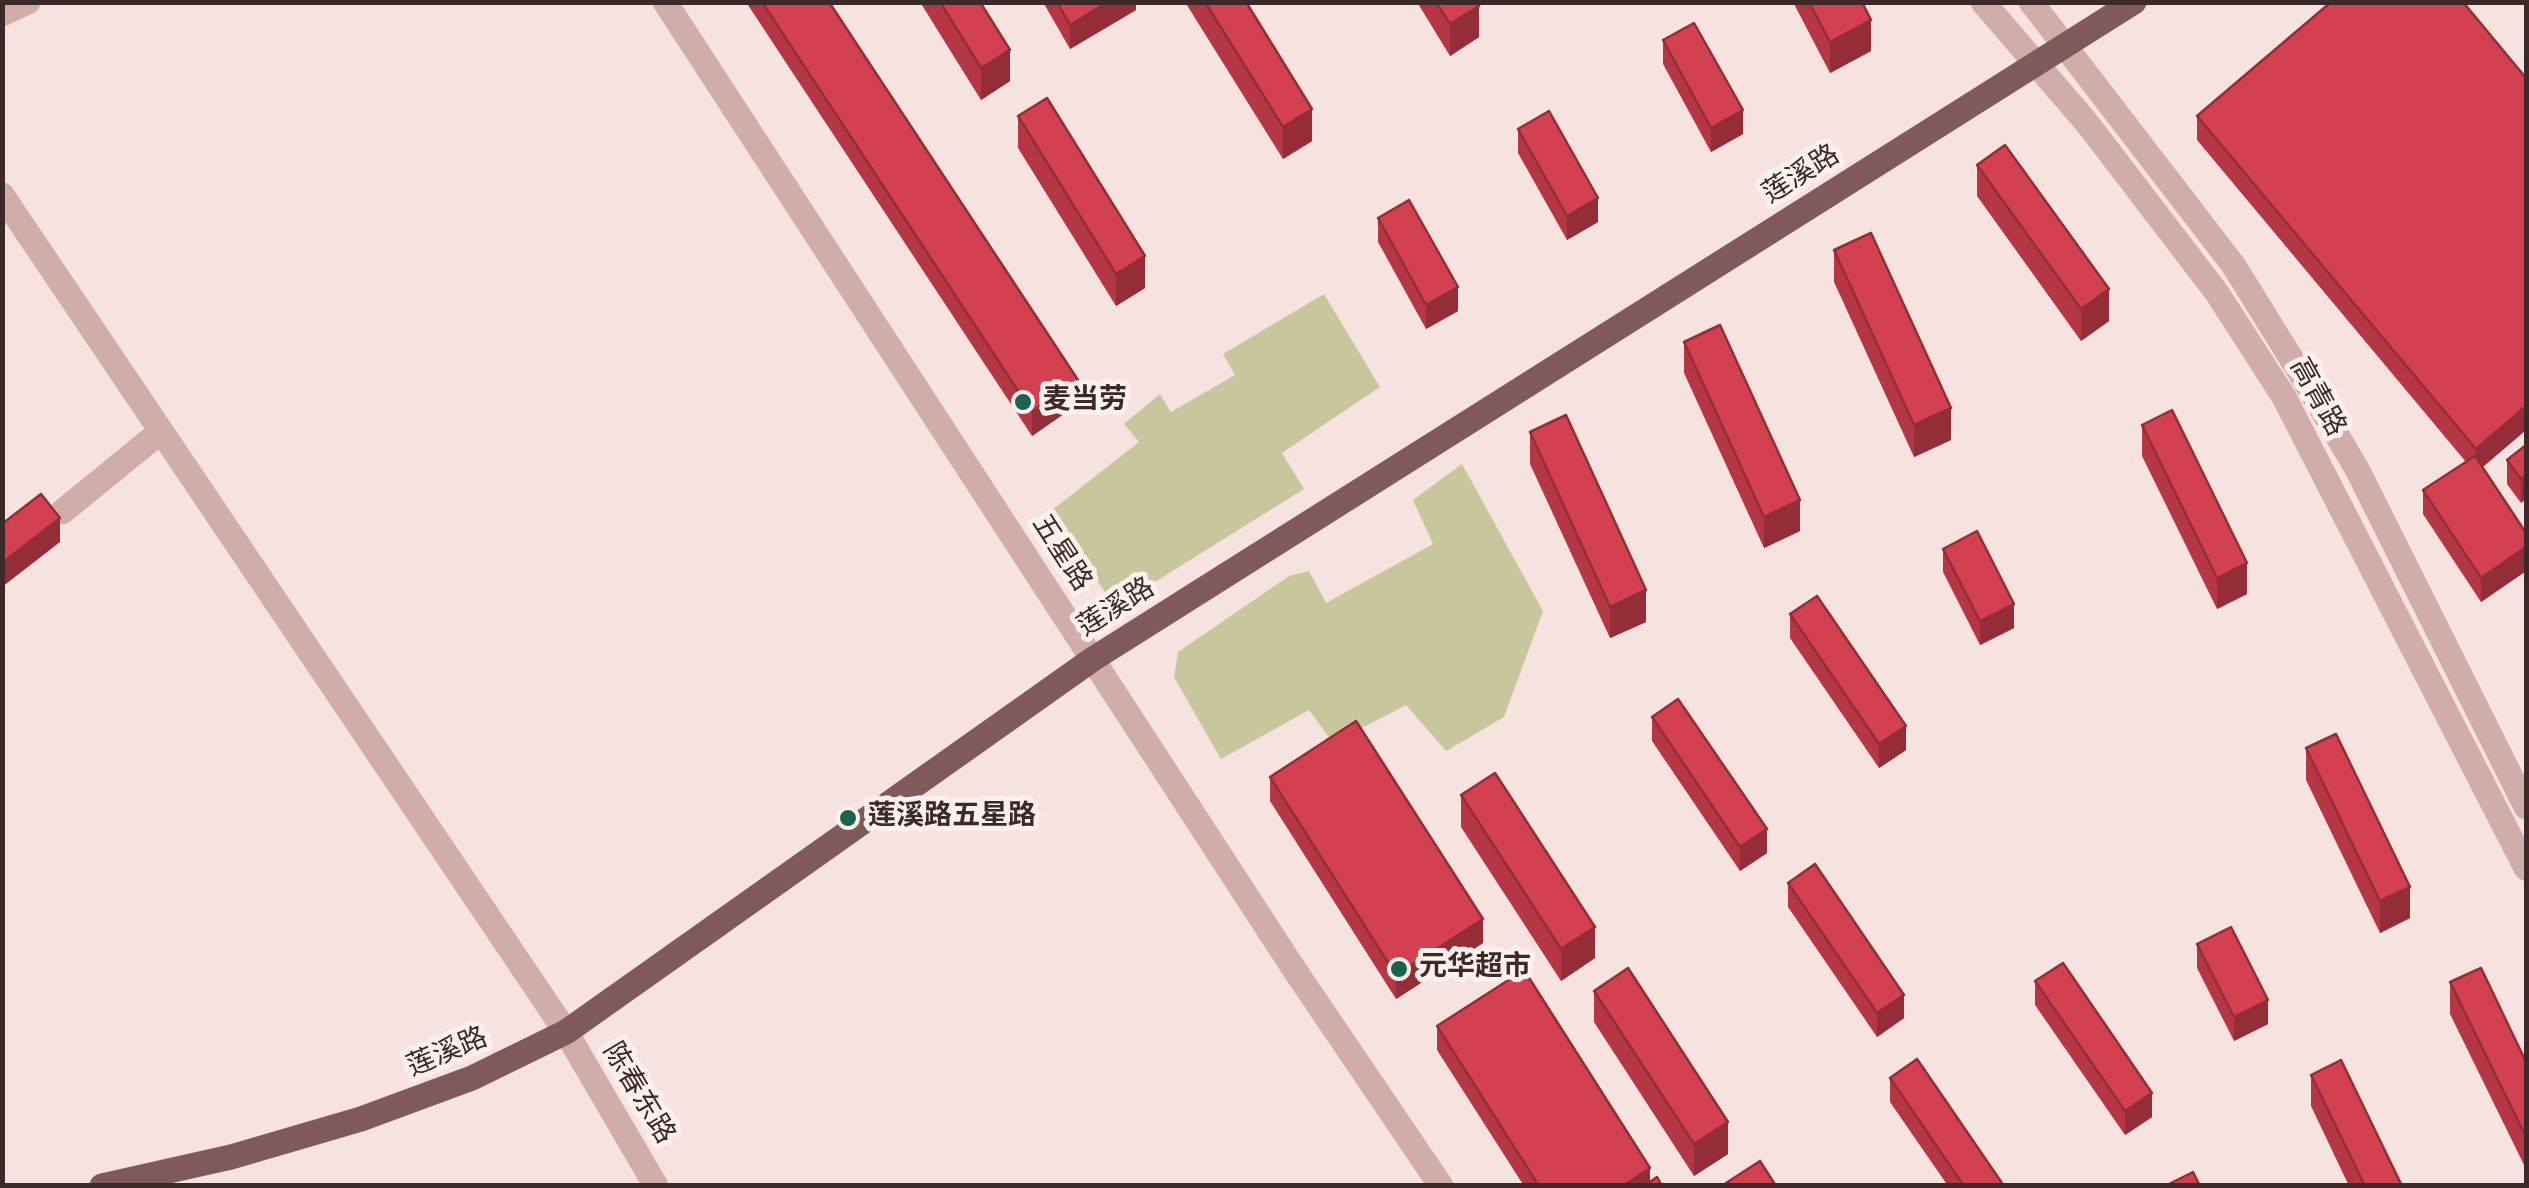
<!DOCTYPE html>
<html>
<head>
<meta charset="utf-8">
<style>
  body { margin:0 }
  #map { position:relative; width:2529px; height:1188px; overflow:hidden; background:#f6e3df; font-family:"Source Sans 3",sans-serif }
  canvas { display:block }
  .frame { position:absolute; inset:0; border:5px solid #3c2a2a; pointer-events:none }
</style>
</head>
<body>
<div id="map">
<canvas width="2529" height="1188"></canvas>
<div class="frame"></div>
</div>
<script>
const ctx = document.querySelector('canvas').getContext('2d');
ctx.lineJoin = 'round';
function paint(path, color) { ctx.fillStyle = color; ctx.fill(path, 'evenodd'); }
const shape = rows => new Path2D(rows.map(r => 'M' + r).join(''));
function stroke(path, color, width, dash) { ctx.strokeStyle = color; ctx.lineWidth = width; ctx.lineCap = dash ? 'butt' : 'round'; ctx.setLineDash(dash || []); ctx.stroke(path); }
function drawText(font, color, halo, rows, align = 'center') {
  ctx.font = font + ' "Source Sans 3","Noto Sans SC",sans-serif'; ctx.lineWidth = 10; ctx.setLineDash([]); ctx.textBaseline = 'middle'; ctx.strokeStyle = halo; ctx.fillStyle = color; for (const [text, x, y, turn = 0] of rows) {
    ctx.save(); ctx.translate(x, y); ctx.rotate((+turn || 0) * Math.PI / 180); ctx.textAlign = isNaN(turn) ? turn : align; if (halo) ctx.strokeText(text, 0, 0); ctx.fillText(text, 0, 0); ctx.restore();
  }
}
paint(shape([
  [1324,294,1380,387,1282,453,1304,489,1126,600,1109,598,1051,511,1139,442,1124,424,1160,394,1171,412,1235,375,1223,354],
  [1462,464,1543,611,1504,717,1446,751,1406,705,1333,743,1309,710,1221,759,1174,677,1178,652,1289,576,1309,571,1326,603,1433,544,1413,500]
]), '#c7c69d');
stroke(shape([
  [665,2,1294,969,1441,1186],
  [1983,2,2087,123,2217,293,2284,397,2526,868],
  [2031,2,2234,266,2299,371,2357,469,2526,807],
  [2,14,28,2],
  [2,195,566,1032,656,1186],
  [62,512,160,432]
]), '#d0ada9', 25);
stroke(shape([
  [102,1186,231,1157,361,1119,472,1078,566,1032,1093,659,2134,2]
]), '#80595a', 25);
paint(shape([
  [746,2,829,2,1078,404,1032,436],
  [920,2,980,2,1010,81,981,100],
  [1043,2,1136,2,1136,10,1070,49],
  [1185,2,1246,2,1312,141,1283,159],
  [1417,2,1477,2,1479,37,1450,56],
  [1793,2,1862,2,1871,51,1830,73],
  [1663,40,1743,134,1711,152,1663,64],
  [2526,78,2526,430,2482,467,2526,547,2526,571,2481,602,2423,514,2423,490,2466,462,2197,140,2197,116],
  [1018,116,1145,288,1116,306,1018,148],
  [1518,129,1598,222,1567,240,1518,153],
  [1977,165,2109,321,2081,341,1977,196],
  [1378,218,1458,311,1426,329,1378,242],
  [1834,250,1951,440,1914,457,1834,282],
  [1684,342,1800,531,1764,548,1684,373],
  [2142,425,2247,594,2217,609,2142,456],
  [1530,432,1646,622,1610,638,1530,464],
  [2526,445,2521,503,2507,484,2507,460],
  [1943,549,2014,628,1980,645,1943,572],
  [1790,614,1906,750,1879,768,1790,638],
  [2526,628,2526,656,2525,653,2525,629],
  [1652,717,1767,853,1740,871,1652,741],
  [2306,748,2410,918,2380,933,2306,780],
  [1270,777,1483,943,1396,999,1270,801],
  [1461,795,1595,958,1561,981,1461,827],
  [1788,883,1904,1018,1877,1037,1788,907],
  [2197,944,2268,1024,2234,1041,2197,968],
  [2035,981,2152,1117,2125,1135,2035,1005],
  [2450,982,2526,1062,2525,1167,2450,1014],
  [1594,991,1728,1154,1694,1176,1594,1022],
  [1437,1026,1650,1181,1662,1186,1524,1186,1437,1050],
  [2311,1075,2402,1186,2349,1186,2311,1106],
  [1890,1078,2004,1186,1948,1186,1890,1102]
]), '#b53745');
paint(shape([
  [1108,2,1136,2,1136,10,1070,49,1070,25],
  [1479,6,1479,37,1450,56,1450,24],
  [1871,20,1871,51,1830,73,1830,42],
  [1010,50,1010,81,981,100,981,68],
  [1312,109,1312,141,1283,159,1283,127],
  [1743,110,1743,134,1711,152,1711,128],
  [1598,198,1598,222,1567,240,1567,216],
  [1145,256,1145,288,1116,306,1116,274],
  [1458,287,1458,311,1426,329,1426,305],
  [2109,289,2109,321,2081,341,2081,309],
  [1078,380,1078,404,1032,436,1032,412],
  [2526,406,2526,430,2476,473,2476,449],
  [1951,408,1951,440,1914,457,1914,425],
  [2526,475,2526,499,2521,503,2521,479],
  [1800,500,1800,531,1764,548,1764,517],
  [60,518,60,542,2,587,2,563],
  [2526,547,2526,571,2481,602,2481,578],
  [2247,563,2247,594,2217,609,2217,578],
  [1646,590,1646,622,1610,638,1610,607],
  [2014,604,2014,628,1980,645,1980,621],
  [1906,726,1906,750,1879,768,1879,744],
  [1767,829,1767,853,1740,871,1740,847],
  [2410,887,2410,918,2380,933,2380,901],
  [1483,919,1483,943,1396,999,1396,975],
  [1595,927,1595,958,1561,981,1561,949],
  [1904,995,1904,1018,1877,1037,1877,1013],
  [2268,1000,2268,1024,2234,1041,2234,1017],
  [2152,1093,2152,1117,2125,1135,2125,1111],
  [1728,1122,1728,1154,1694,1176,1694,1144],
  [2526,1134,2526,1166,2525,1167,2525,1135],
  [1650,1168,1650,1186,1623,1186]
]), '#942d38');
const building = shape([
  [762,2,829,2,1078,380,1032,412,762,2],
  [940,2,980,2,1010,50,981,68,940,2],
  [1057,2,1108,2,1070,25,1057,2],
  [1205,2,1246,2,1312,109,1283,127,1205,2],
  [1436,2,1477,2,1479,6,1450,24,1436,2],
  [1809,2,1862,2,1871,20,1830,42,1809,2],
  [2331,2,2463,2,2526,78,2526,406,2476,449,2197,116,2331,2],
  [1694,23,1743,110,1711,128,1663,40,1694,23],
  [1047,98,1145,256,1116,274,1018,116,1047,98],
  [1549,111,1598,198,1567,216,1518,129,1549,111],
  [2005,145,2109,289,2081,309,1977,165,2005,145],
  [1409,200,1458,287,1426,305,1378,218,1409,200],
  [1871,233,1951,408,1914,425,1834,250,1871,233],
  [1720,325,1800,500,1764,517,1684,342,1720,325],
  [2172,410,2247,563,2217,578,2142,425,2172,410],
  [1566,415,1646,590,1610,607,1530,432,1566,415],
  [2526,445,2526,475,2521,479,2507,460,2526,445],
  [2475,456,2526,533,2526,547,2481,578,2423,490,2475,456],
  [41,494,60,518,2,563,2,524,41,494],
  [1977,531,2014,604,1980,621,1943,549,1977,531],
  [1817,596,1906,726,1879,744,1790,614,1817,596],
  [1678,699,1767,829,1740,847,1652,717,1678,699],
  [1356,721,1483,919,1396,975,1270,777,1356,721],
  [2336,734,2410,887,2380,901,2306,748,2336,734],
  [1495,773,1595,927,1561,949,1461,795,1495,773],
  [1815,864,1904,995,1877,1013,1788,883,1815,864],
  [2231,927,2268,1000,2234,1017,2197,944,2231,927],
  [2063,963,2152,1093,2125,1111,2035,981,2063,963],
  [1628,968,1728,1122,1694,1144,1594,991,1628,968],
  [2481,968,2526,1062,2526,1134,2525,1135,2450,982,2481,968],
  [1524,970,1650,1168,1623,1186,1539,1186,1437,1026,1524,970],
  [1917,1059,2004,1186,1964,1186,1890,1078,1917,1059],
  [2341,1060,2402,1186,2365,1186,2311,1075,2341,1060],
  [1760,1161,1776,1186,1728,1186,1726,1183,1760,1161],
  [2193,1172,2200,1186,2165,1186,2193,1172],
  [1657,1177,1662,1186,1644,1186,1657,1177]
]);
paint(building, '#d34050');
stroke(building, '#942d38', 2.5);
for (const [x, y, r, color] of [
  [1023,402,10,"#1a634e"],
  [848,818,10,"#1a634e"],
  [1399,969,10,"#1a634e"]
]) { const dot = new Path2D(); dot.arc(x, y, r, 0, 2 * Math.PI); ctx.fillStyle = color; ctx.fill(dot); stroke(dot, '#fcf0ed', 4); }
drawText('28px', '#3c2a2a', '#fcf0ed', [
  ["莲溪路",1802,176,-32],
  ["高青路",2316,398,61],
  ["五星路",1060,554,57],
  ["莲溪路",1117,609,-32],
  ["莲溪路",448,1054,-23],
  ["陈春东路",637,1094,59]
]);
drawText('bold 28px', '#3c2a2a', '#fcf0ed', [
  ["麦当劳",1043,402],
  ["莲溪路五星路",868,818],
  ["元华超市",1419,969]
], 'left');
</script>
</body>
</html>
